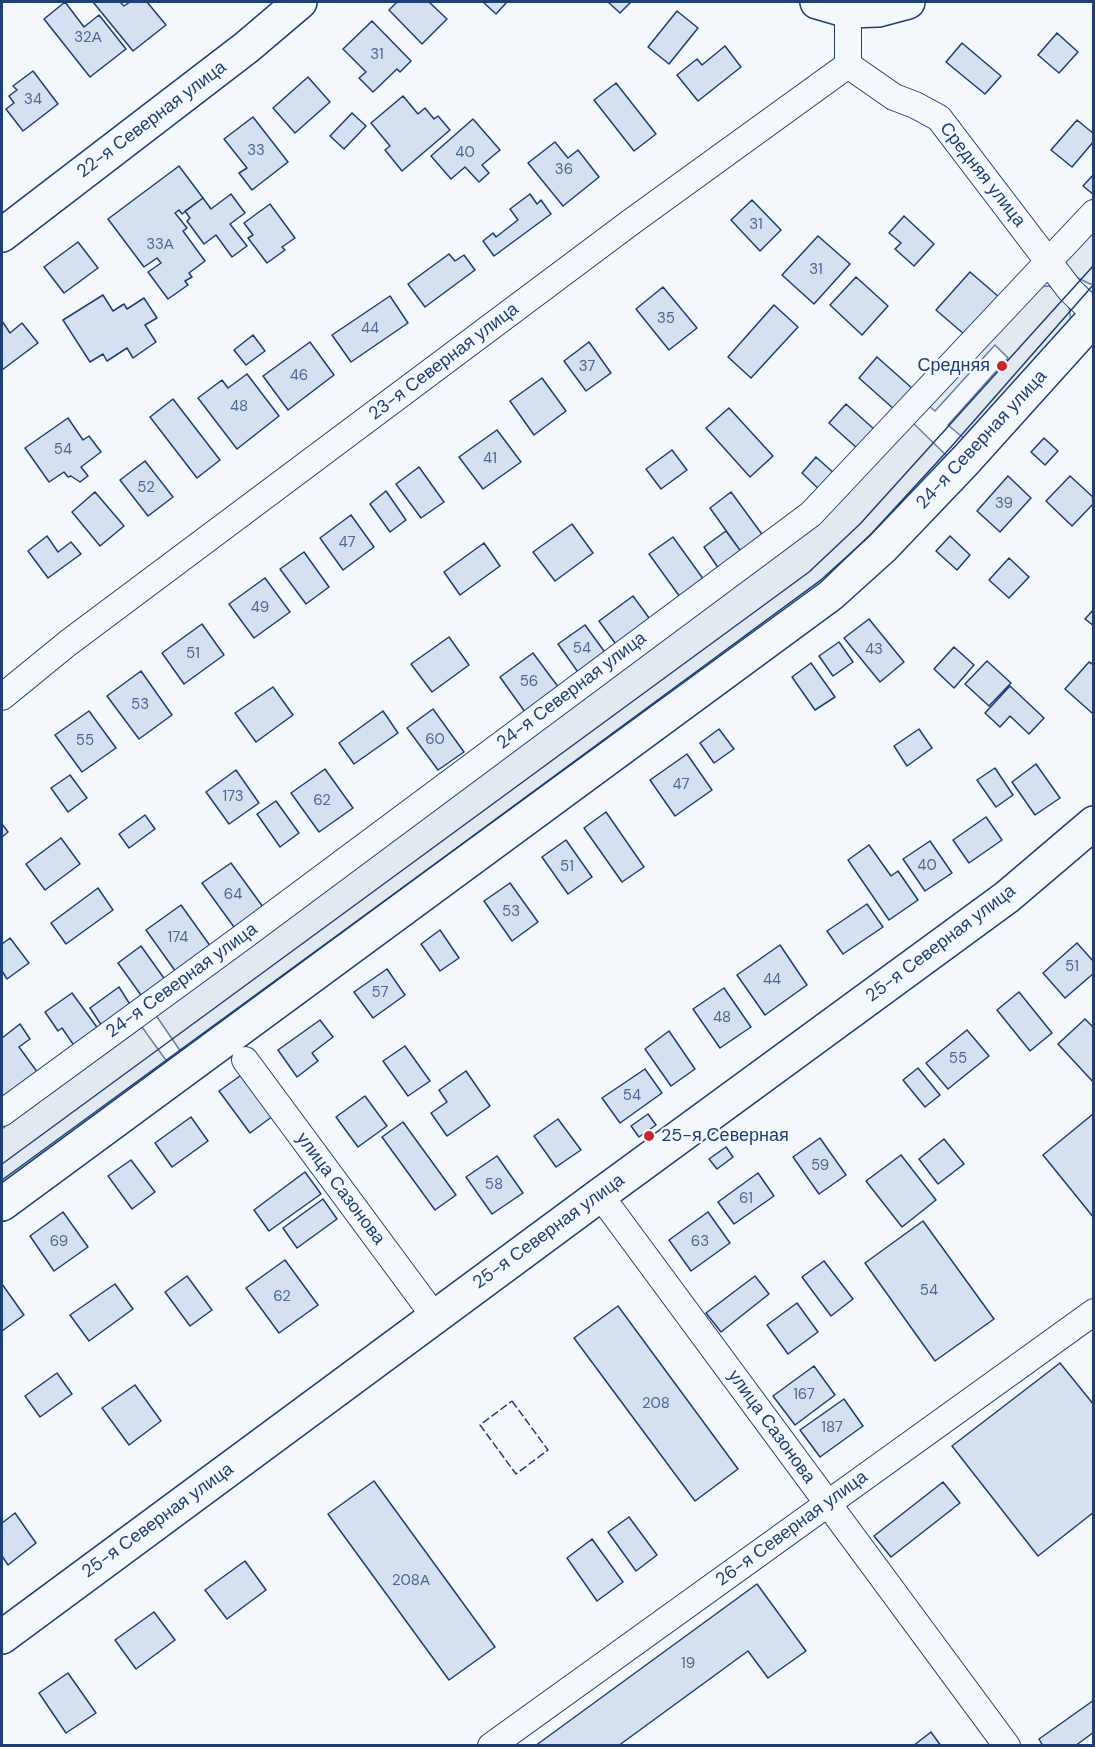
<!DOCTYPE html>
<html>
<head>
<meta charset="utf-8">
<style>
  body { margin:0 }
  #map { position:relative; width:1095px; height:1747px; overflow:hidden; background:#f4f7fb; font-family:"DM Sans",sans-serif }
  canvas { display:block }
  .frame { position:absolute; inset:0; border:3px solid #1d3f73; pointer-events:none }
</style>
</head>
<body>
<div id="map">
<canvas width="1095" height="1747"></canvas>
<div class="frame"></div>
</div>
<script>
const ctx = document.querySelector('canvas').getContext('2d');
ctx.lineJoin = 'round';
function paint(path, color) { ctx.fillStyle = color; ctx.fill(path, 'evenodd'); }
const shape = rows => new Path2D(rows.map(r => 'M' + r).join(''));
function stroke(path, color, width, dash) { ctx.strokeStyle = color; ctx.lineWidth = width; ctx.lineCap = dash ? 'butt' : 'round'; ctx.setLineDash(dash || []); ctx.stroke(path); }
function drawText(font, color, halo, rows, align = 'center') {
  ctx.font = font + ' "DM Sans",sans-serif'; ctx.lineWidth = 4.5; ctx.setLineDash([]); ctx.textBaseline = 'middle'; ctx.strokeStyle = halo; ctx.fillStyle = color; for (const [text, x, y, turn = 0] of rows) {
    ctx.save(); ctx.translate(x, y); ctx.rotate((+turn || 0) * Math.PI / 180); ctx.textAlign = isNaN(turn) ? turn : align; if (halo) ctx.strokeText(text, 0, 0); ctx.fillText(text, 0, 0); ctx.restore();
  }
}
const green = shape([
  [1093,225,1093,284,1090,284,1070,274,1065,262,1067,253,1093,225],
  [1049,286,1058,292,1069,307,1071,322,967,441,948,425,1008,358,995,345,935,411,925,403,1034,287,1049,286],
  [910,420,949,458,887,522,835,569,793,603,181,1052,153,1011,332,879,910,420],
  [142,1027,173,1070,2,1193,2,1129,142,1027]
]);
paint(green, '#e3e9f0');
stroke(green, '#687fa3', 1.5);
const building = shape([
  [65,2,84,27,99,15,126,49,90,77,44,19,65,2],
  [93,2,120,2,124,6,130,2,147,2,166,25,133,51,93,2],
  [397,2,429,2,447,19,422,44,389,10,397,2],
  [483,2,507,2,496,14,483,2],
  [608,2,631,2,620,13,608,2],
  [677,11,698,28,669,64,648,47,677,11],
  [372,21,411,61,400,72,397,69,373,92,359,78,366,72,343,49,372,21],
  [1057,33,1078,52,1059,73,1038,55,1057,33],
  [962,43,1001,76,985,94,946,62,962,43],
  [725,46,741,67,698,101,677,75,697,59,702,65,725,46],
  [33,71,58,104,23,131,6,109,14,103,9,96,17,90,13,86,33,71],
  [308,77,330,102,295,133,273,108,308,77],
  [616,83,656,134,634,151,594,100,616,83],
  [403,96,418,114,425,108,434,119,438,116,450,130,402,171,385,150,390,146,371,123,403,96],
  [352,113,366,126,344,149,330,136,352,113],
  [253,117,288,162,252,190,239,173,247,168,224,139,253,117],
  [473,119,500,150,482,165,489,173,479,182,465,167,451,179,431,156,473,119],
  [1077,120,1094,134,1094,141,1072,167,1051,150,1077,120],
  [555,142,568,158,578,150,599,177,563,206,528,163,555,142],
  [179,166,203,198,182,214,179,210,175,213,187,228,183,231,205,261,189,273,192,277,185,281,188,285,168,299,148,272,161,263,157,258,144,267,108,219,179,166],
  [1094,174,1094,195,1083,186,1094,174],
  [231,194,245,213,230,224,247,246,232,257,216,235,204,244,187,221,190,218,185,211,203,198,211,209,231,194],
  [530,194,537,204,541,200,551,214,494,256,483,241,493,233,496,237,518,220,510,209,530,194],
  [752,200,781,230,760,251,731,220,752,200],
  [270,204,295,238,282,247,285,250,267,263,248,238,253,235,244,223,270,204],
  [904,216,934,244,914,266,895,249,901,243,889,233,904,216],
  [818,236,850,264,814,304,782,275,818,236],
  [78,242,98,268,64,293,44,267,78,242],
  [449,254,455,261,464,255,475,270,425,307,408,284,449,254],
  [970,272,999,297,965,335,936,310,970,272],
  [856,277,888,306,862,335,830,305,856,277],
  [663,287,697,328,669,350,636,309,663,287],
  [103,295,113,311,124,304,127,309,144,298,157,318,145,325,156,342,133,358,127,348,107,361,103,354,90,362,63,320,103,295],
  [390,296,408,323,351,362,332,335,390,296],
  [774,305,798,327,751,378,728,357,774,305],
  [2,321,10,333,22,323,38,343,2,370,2,321],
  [253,335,265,351,246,365,234,350,253,335],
  [310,342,334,375,288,410,263,376,310,342],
  [589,342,611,373,586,391,564,361,589,342],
  [877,357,913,389,895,410,859,378,877,357],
  [247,374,279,416,237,449,198,398,222,380,228,388,247,374],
  [542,378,566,411,534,435,510,401,542,378],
  [173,399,220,460,197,478,150,417,173,399],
  [846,404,875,430,858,449,829,423,846,404],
  [729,408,773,456,750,477,706,428,729,408],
  [68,418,83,440,89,436,101,452,81,467,88,476,80,482,71,476,68,477,64,472,49,482,25,448,68,418],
  [497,430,521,462,483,489,459,457,497,430],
  [1044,438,1058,451,1045,465,1031,452,1044,438],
  [672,450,687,470,661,489,646,469,672,450],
  [816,457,836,475,822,492,802,473,816,457],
  [145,461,173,497,148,516,120,480,145,461],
  [419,467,444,502,421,518,396,484,419,467],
  [1008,476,1031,498,1000,532,977,511,1008,476],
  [1070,476,1094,498,1094,503,1072,526,1046,501,1070,476],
  [386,491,406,520,390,532,370,504,386,491],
  [95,492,124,526,100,546,72,512,95,492],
  [731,492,764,537,742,553,710,508,731,492],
  [351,515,374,547,343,570,320,538,351,515],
  [572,524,593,553,555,581,533,552,572,524],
  [726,531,742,553,719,569,704,547,726,531],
  [47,536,58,552,71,542,81,554,48,578,28,551,47,536],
  [950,536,970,555,957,570,936,551,950,536],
  [673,537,704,580,680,597,649,554,673,537],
  [484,543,500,566,460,595,444,572,484,543],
  [304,552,329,587,306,604,280,569,304,552],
  [1009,558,1029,577,1009,598,989,580,1009,558],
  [265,578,290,612,254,638,229,604,265,578],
  [633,596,652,622,618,647,599,621,633,596],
  [1094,609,1094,626,1085,619,1094,609],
  [869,619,904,662,880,682,844,638,869,619],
  [202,624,224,655,184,684,162,653,202,624],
  [585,625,607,655,580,675,558,644,585,625],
  [449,637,469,665,432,692,411,664,449,637],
  [839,642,853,662,833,676,819,656,839,642],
  [954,647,974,665,954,688,934,669,954,647],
  [533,653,559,688,525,712,500,677,533,653],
  [987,661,1011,683,989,706,965,684,987,661],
  [1089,662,1094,665,1094,711,1092,713,1065,689,1089,662],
  [811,663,835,697,815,710,792,677,811,663],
  [141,671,172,715,139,739,107,696,141,671],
  [1010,686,1044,718,1029,734,1010,716,1000,727,985,713,1010,686],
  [273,687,293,715,256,742,235,713,273,687],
  [433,709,464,752,438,770,407,728,433,709],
  [89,711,116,748,82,772,55,735,89,711],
  [383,711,398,733,354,764,339,743,383,711],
  [719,729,734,749,714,763,700,743,719,729],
  [919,729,932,748,907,766,894,746,919,729],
  [687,754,712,790,675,816,650,780,687,754],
  [1036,764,1060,798,1035,815,1012,782,1036,764],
  [995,768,1013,795,996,807,977,780,995,768],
  [325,769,353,808,319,832,291,793,325,769],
  [236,770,259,803,229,824,206,792,236,770],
  [70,775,87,798,68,812,51,788,70,775],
  [276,801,299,833,280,847,257,814,276,801],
  [606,812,644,867,622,882,584,828,606,812],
  [145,815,155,829,129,848,119,834,145,815],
  [986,817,1002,840,969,863,953,840,986,817],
  [2,824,8,832,2,837,2,824],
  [61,838,80,864,45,890,26,864,61,838],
  [566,840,592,877,568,894,542,857,566,840],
  [930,841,952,873,925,891,903,859,930,841],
  [869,845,891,876,898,871,918,900,889,920,848,860,869,845],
  [231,863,263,907,234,927,202,883,231,863],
  [510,883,538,922,512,941,484,901,510,883],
  [98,888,113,910,66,944,51,923,98,888],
  [867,904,883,927,843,954,827,931,867,904],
  [181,905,211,947,176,972,146,930,181,905],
  [440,930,459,958,440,971,421,944,440,930],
  [10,938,29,963,7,979,2,971,2,944,10,938],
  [1077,943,1094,962,1094,973,1065,998,1043,973,1077,943],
  [780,945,807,985,765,1015,737,975,780,945],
  [141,946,166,981,143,998,118,963,141,946],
  [387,969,405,995,373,1018,354,992,387,969],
  [119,987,131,1006,102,1026,90,1008,119,987],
  [724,988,751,1027,720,1048,693,1009,724,988],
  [1019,992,1052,1033,1030,1051,997,1010,1019,992],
  [72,993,99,1030,75,1047,62,1028,58,1031,45,1012,72,993],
  [1085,1019,1094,1028,1094,1083,1058,1044,1085,1019],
  [320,1020,333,1037,312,1053,318,1061,297,1077,278,1050,320,1020],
  [20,1024,30,1039,19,1047,38,1073,2,1099,2,1038,20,1024],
  [967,1030,989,1056,948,1089,926,1063,967,1030],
  [669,1031,695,1069,671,1086,645,1049,669,1031],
  [405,1046,430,1081,408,1096,383,1061,405,1046],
  [918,1068,940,1095,925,1107,903,1080,918,1068],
  [645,1069,662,1093,620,1123,602,1098,645,1069],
  [247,1071,277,1113,250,1133,219,1091,247,1071],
  [466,1071,490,1106,447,1136,431,1113,447,1102,439,1090,466,1071],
  [365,1096,387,1126,358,1147,336,1117,365,1096],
  [648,1114,656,1125,639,1137,631,1126,648,1114],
  [1093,1114,1094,1114,1094,1218,1043,1155,1093,1114],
  [191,1117,208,1141,172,1167,155,1143,191,1117],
  [558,1119,581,1150,556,1167,534,1136,558,1119],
  [403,1122,456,1195,435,1210,382,1137,403,1122],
  [820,1138,846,1175,819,1194,793,1157,820,1138],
  [944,1139,964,1164,938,1184,919,1159,944,1139],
  [726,1147,733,1157,717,1169,709,1159,726,1147],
  [901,1155,936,1200,902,1227,866,1181,901,1155],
  [497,1156,523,1193,492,1214,466,1177,497,1156],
  [131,1160,155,1192,132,1209,108,1176,131,1160],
  [305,1172,321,1194,269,1231,254,1210,305,1172],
  [758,1173,774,1196,734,1224,718,1202,758,1173],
  [323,1199,337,1219,297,1248,283,1228,323,1199],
  [63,1212,88,1247,54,1271,30,1236,63,1212],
  [708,1212,730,1243,691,1271,669,1240,708,1212],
  [923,1221,994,1319,935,1361,865,1263,923,1221],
  [285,1260,318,1305,279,1333,246,1288,285,1260],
  [824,1261,853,1299,831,1316,802,1277,824,1261],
  [187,1276,212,1310,190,1326,165,1292,187,1276],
  [755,1276,769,1294,721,1332,706,1313,755,1276],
  [2,1284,24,1315,2,1331,2,1284],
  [115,1284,133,1309,89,1341,70,1315,115,1284],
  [797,1303,818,1332,788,1354,767,1325,797,1303],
  [618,1306,738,1469,695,1501,574,1338,618,1306],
  [1060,1363,1094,1405,1094,1512,1038,1556,952,1446,1060,1363],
  [814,1366,835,1395,795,1425,773,1396,814,1366],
  [57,1373,72,1394,40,1417,25,1396,57,1373],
  [135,1385,161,1421,129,1445,102,1408,135,1385],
  [844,1399,863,1426,820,1457,800,1430,844,1399],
  [374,1481,495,1647,449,1680,328,1514,374,1481],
  [943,1482,960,1503,891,1557,874,1536,943,1482],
  [15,1513,36,1543,8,1565,2,1556,2,1523,15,1513],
  [629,1517,657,1555,636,1571,608,1532,629,1517],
  [592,1539,623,1582,597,1601,567,1558,592,1539],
  [245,1561,266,1590,227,1619,205,1590,245,1561],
  [757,1584,806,1651,768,1678,748,1651,618,1746,535,1746,757,1584],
  [154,1612,175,1640,136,1669,115,1640,154,1612],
  [68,1673,96,1713,66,1733,39,1693,68,1673],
  [1094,1700,1094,1732,1075,1746,1043,1746,1039,1739,1094,1700],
  [931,1732,941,1746,913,1746,931,1732]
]);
paint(building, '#d5e0f0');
stroke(building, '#1d3f73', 1.5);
const street = shape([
  [848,65,894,97,915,105,939,118,1070,290,1094,313],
  [2,697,68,643,631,222,848,65,848,11],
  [245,1060,435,1317],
  [2,1113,240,939,811,514,1094,213],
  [600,1195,1007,1746],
  [491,1746,1094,1312]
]);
const secondary = shape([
  [817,2,848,11,878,10,908,2],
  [2,235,247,47,300,2],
  [2,1204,831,594,882,548,966,460,1094,318],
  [2,1637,600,1195,1007,897,1094,823]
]);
stroke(street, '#1d3f73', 28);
stroke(secondary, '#1d3f73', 36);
stroke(street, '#f4f7fb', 26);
stroke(secondary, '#f4f7fb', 33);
stroke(shape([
  [2,1164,809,572,860,524,1094,265],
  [2,1180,820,583,872,533,951,447,1094,284]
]), '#1d3f73', 1.5);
stroke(shape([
  [512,1401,548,1450,516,1474,480,1425,512,1401]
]), '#1d3f73', 1.5, [8, 3]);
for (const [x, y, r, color] of [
  [1002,366,6,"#c62828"],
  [649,1136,6,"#c62828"]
]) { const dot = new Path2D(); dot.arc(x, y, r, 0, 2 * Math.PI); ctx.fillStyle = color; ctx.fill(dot); stroke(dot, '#f4f7fb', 2); }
drawText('15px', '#4b6792', null, [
  ["32А",88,38],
  ["31",377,55],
  ["34",33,100],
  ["33",256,151],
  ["40",465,153],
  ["36",564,170],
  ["31",756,225],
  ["33А",160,245],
  ["31",816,270],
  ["35",666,319],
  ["44",370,329],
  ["37",587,367],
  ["46",299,376],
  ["48",239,407],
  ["54",63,450],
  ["41",490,459],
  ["52",146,488],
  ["39",1004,504],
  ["47",347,543],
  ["49",260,608],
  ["54",582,649],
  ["43",874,650],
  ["51",193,654],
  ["56",529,682],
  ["53",140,705],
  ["60",435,740],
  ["55",85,741],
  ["47",681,785],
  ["173",233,797],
  ["62",322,801],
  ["40",927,866],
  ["51",567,867],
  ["64",233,895],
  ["53",511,912],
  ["174",178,938],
  ["51",1072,967],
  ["44",772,980],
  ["57",380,993],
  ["48",722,1018],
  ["55",958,1059],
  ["54",632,1096],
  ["59",820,1166],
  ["58",494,1185],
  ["61",746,1199],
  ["69",59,1242],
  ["63",700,1242],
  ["54",929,1291],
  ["62",282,1297],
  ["167",804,1395],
  ["208",656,1404],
  ["187",832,1428],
  ["208А",411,1581],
  ["19",688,1664]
]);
drawText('18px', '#1d3f73', '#f4f7fb', [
  ["22-я Северная улица",152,120,-37],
  ["Средняя улица",982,175,52],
  ["23-я Северная улица",444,362,-37],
  ["24-я Северная улица",982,440,-47],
  ["24-я Северная улица",572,691,-37],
  ["25-я Северная улица",941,944,-37],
  ["24-я Северная улица",182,981,-36],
  ["улица Сазонова",340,1189,53],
  ["25-я Северная улица",549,1232,-36],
  ["улица Сазонова",771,1427,54],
  ["25-я Северная улица",158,1521,-36],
  ["26-я Северная улица",792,1529,-36]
]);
drawText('18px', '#1d3f73', '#f4f7fb', [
  ["Средняя",990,366],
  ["25-я Северная",661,1136,"left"]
], 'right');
</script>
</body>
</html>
